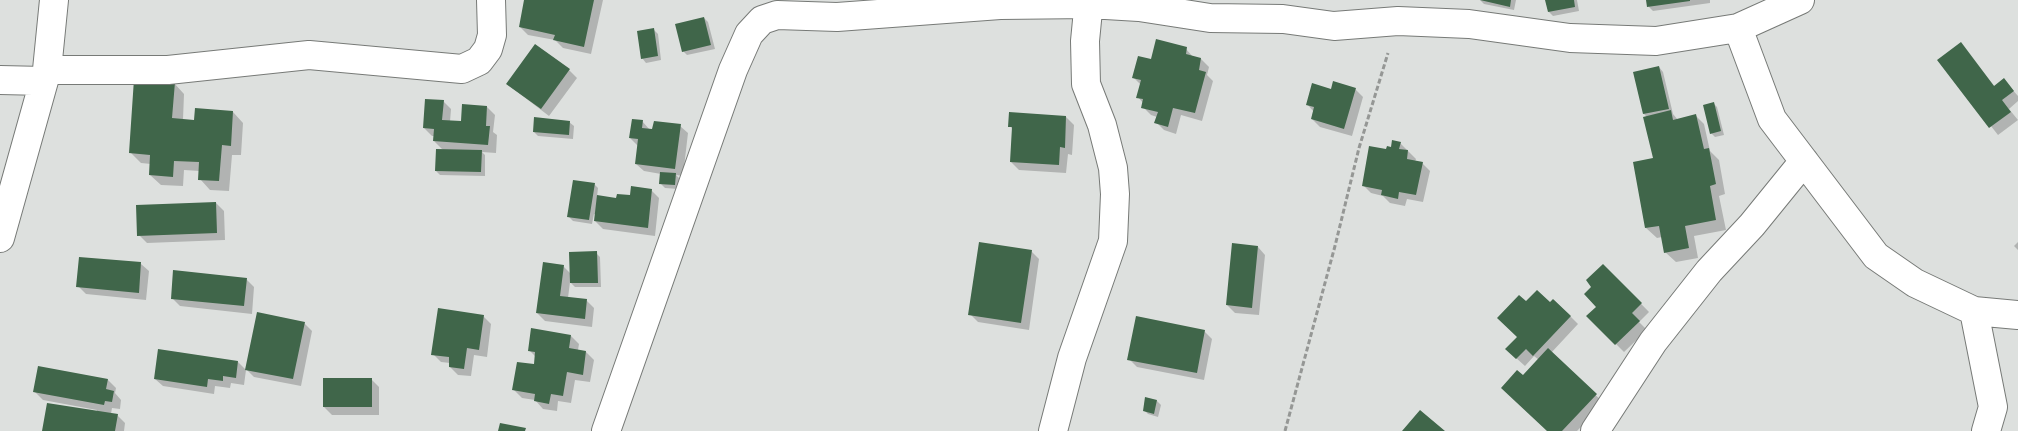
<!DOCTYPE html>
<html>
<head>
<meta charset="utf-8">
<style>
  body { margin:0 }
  canvas { display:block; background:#dde0de }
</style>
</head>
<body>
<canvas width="2018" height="431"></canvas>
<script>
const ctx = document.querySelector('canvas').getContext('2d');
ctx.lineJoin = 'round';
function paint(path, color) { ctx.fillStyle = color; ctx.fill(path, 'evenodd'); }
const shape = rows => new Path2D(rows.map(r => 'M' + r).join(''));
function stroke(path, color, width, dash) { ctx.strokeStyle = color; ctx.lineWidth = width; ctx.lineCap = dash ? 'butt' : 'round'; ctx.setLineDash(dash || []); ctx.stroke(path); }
paint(shape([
  [526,0,603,0,591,54,563,48,555,40,528,35,520,27],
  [1480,0,1516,0,1514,10,1484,4],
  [1547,0,1577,0,1579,11,1553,16,1549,12],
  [1648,0,1710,0,1710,3,1653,11,1649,7],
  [704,18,708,22,715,49,687,55,683,51],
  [654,30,658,34,661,60,646,63,642,58],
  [1961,44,1995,87,2011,88,2018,96,2018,101,2009,109,2018,120,1998,135,1939,60],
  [1186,49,1194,58,1201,59,1209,67,1207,75,1213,81,1202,121,1181,115,1176,134,1164,130,1156,122,1157,117,1151,115,1143,107,1143,103,1138,97,1141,85,1133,77,1152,61],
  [1659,67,1663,72,1673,114,1678,120,1696,116,1704,124,1710,151,1719,160,1725,194,1719,196,1726,230,1694,236,1698,258,1676,262,1665,252,1662,237,1657,238,1646,228,1634,163,1654,159,1647,117,1644,114,1635,73],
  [569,70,577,78,549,116,507,84],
  [174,83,184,94,183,120,196,121,233,112,243,123,241,155,232,155,229,191,210,190,200,179,200,171,184,170,183,186,161,185,150,175,151,164,141,163,131,153],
  [1355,89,1363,97,1352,136,1320,127,1312,119,1314,112,1307,104,1332,91],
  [443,101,451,109,450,122,462,122,487,107,495,115,493,132,497,135,496,153,482,152,485,155,485,176,440,175,436,171,443,150,434,141,434,136,432,136,424,128],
  [1713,103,1717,107,1724,135,1715,137,1711,133],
  [1066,117,1074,125,1072,155,1068,154,1066,173,1019,170,1011,162,1013,130,1010,126],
  [642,121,650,130,680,126,688,133,683,176,676,175,679,178,678,189,665,188,661,184,661,174,644,171,636,164,638,146,630,138],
  [569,122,574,126,573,139,538,136,534,132],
  [1400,143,1416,159,1415,162,1422,163,1430,171,1423,202,1407,199,1405,206,1390,203,1383,196,1371,193,1363,185,1387,150],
  [594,184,598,188,597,197,617,199,651,190,659,198,655,236,603,229,595,221,596,215,594,214,592,224,573,221,569,217],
  [216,203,224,211,225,240,147,243,139,235],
  [2018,242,2018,250,2014,246],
  [1258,247,1265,255,1259,315,1235,313,1227,305],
  [1031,251,1039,259,1029,330,978,322,970,314],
  [596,253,600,257,601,287,575,287,570,282,568,298,586,300,594,308,592,327,545,321,537,313,563,266,571,274],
  [141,264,149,271,146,300,86,294,78,286],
  [1603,265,1649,312,1639,322,1647,330,1624,352,1588,316,1597,307,1593,287],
  [246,279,254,287,252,314,180,306,172,298],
  [1554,300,1578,324,1551,353,1604,403,1577,431,1548,431,1523,377,1539,360,1534,356,1525,366,1506,349,1518,337,1526,303,1551,304],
  [483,316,491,324,487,357,474,355,471,376,458,375,450,367,450,363,441,362,433,354],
  [304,323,312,331,301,386,254,377,247,370],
  [1204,331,1212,339,1204,380,1137,367,1129,359],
  [571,336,579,344,578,350,586,352,594,360,590,382,575,380,571,403,558,401,557,411,543,409,535,400,522,398,514,390,535,366,536,357,529,350],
  [238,362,246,370,244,385,231,383,230,388,215,386,214,394,163,386,155,379],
  [39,367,108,380,116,388,115,393,121,400,120,409,112,408,111,414,117,415,125,423,124,431,44,431,96,412,97,410,43,400,35,392],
  [371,379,379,387,379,415,332,415,324,407],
  [1146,398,1157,401,1161,405,1158,417,1148,414,1144,410]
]), '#0003');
paint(shape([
  [524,0,594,0,584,47,553,40,555,35,519,27],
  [1480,0,1511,0,1510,7],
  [1545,0,1574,0,1575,7,1548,12],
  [1646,0,1690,0,1690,1,1647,7],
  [704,17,711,45,682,52,675,24],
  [654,28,658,56,641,59,637,31],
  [1156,39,1187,47,1186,54,1201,58,1199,70,1206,72,1195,113,1173,108,1168,127,1154,123,1158,112,1141,108,1143,99,1136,98,1141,80,1132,78,1138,56,1151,59],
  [1961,42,1994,86,2004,78,2014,91,2002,100,2011,112,1989,128,1937,60],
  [535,44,570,69,541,109,506,84],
  [1659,66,1669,109,1643,114,1633,72],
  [134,79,175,82,172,118,194,120,195,108,233,111,231,146,222,145,219,181,198,180,199,162,174,161,173,177,149,175,150,155,129,153],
  [1333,81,1356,88,1344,129,1311,119,1314,107,1306,105,1312,83,1331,89],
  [425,99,444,100,442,120,461,121,462,104,487,106,486,126,490,126,488,145,433,141,434,129,423,128],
  [1714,102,1721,131,1710,134,1703,105],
  [1671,110,1673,120,1696,114,1704,149,1709,148,1716,184,1710,186,1716,220,1685,226,1689,248,1664,253,1659,226,1645,228,1633,162,1653,158,1643,117],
  [1009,112,1066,116,1065,148,1060,147,1059,165,1010,162,1012,127,1008,127],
  [534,117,570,121,569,135,533,132],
  [632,119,643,120,642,128,652,129,654,121,681,124,675,169,635,164,638,139,629,138],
  [1392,140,1401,142,1399,149,1408,150,1407,159,1423,162,1416,195,1399,192,1398,199,1381,195,1382,190,1362,186,1369,146,1386,149,1387,146,1391,147],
  [436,149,482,150,481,172,435,171],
  [660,172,676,173,675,185,659,184],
  [573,180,595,183,589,220,567,217],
  [631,186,652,189,648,228,594,221,597,195,616,198,617,194,630,195],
  [216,202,217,233,137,236,136,205],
  [979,242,1032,250,1021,323,968,315],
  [1232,243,1258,246,1252,308,1226,305],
  [597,251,598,283,570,283,569,252],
  [79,257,141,262,139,293,76,287],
  [543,262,564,265,560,296,587,299,585,319,536,313],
  [1603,264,1642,303,1632,313,1640,321,1615,345,1586,316,1596,307,1584,294,1591,287,1586,280],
  [173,270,247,278,244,306,171,299],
  [1537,290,1550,302,1553,299,1571,316,1533,356,1526,349,1516,359,1505,349,1517,337,1497,318,1519,295,1526,301],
  [438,308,484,315,479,350,467,348,464,369,449,367,449,357,431,355],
  [257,312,305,322,293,379,245,370],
  [1136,316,1205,330,1197,373,1127,360],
  [531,328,571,335,569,348,586,351,583,375,567,372,563,396,551,394,549,404,534,401,535,394,512,390,517,362,534,364,535,352,528,351],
  [1548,348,1597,394,1562,431,1547,431,1501,388,1517,370,1523,375],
  [158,349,238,361,236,378,223,376,223,381,208,379,207,387,154,379],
  [38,366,108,379,106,389,114,391,112,402,105,401,104,405,33,392],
  [323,378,372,378,372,407,323,407],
  [1145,397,1157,400,1154,414,1143,411],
  [47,403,118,414,115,431,42,431],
  [1420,410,1445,431,1402,431],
  [500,423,526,428,525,431,498,431]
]), '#40664a');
const minor = shape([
  [1738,28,1772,119,1876,256,1915,283,1974,311,2018,315],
  [47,70,168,70,309,55,462,69,479,61,488,49,492,35,491,0],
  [0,80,44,81],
  [0,238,47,70,54,0],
  [1974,311,1993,407,1986,431],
  [606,431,733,70,749,34,762,20,777,15,837,17,1000,5,1089,4,1139,7,1210,18,1283,19,1334,26,1398,21,1469,24,1570,38,1656,41,1738,28,1800,0],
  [1053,431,1072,358,1113,241,1115,194,1113,168,1102,125,1086,84,1085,41,1089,0],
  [1595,431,1653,342,1709,271,1752,225,1804,161]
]);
stroke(minor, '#777a77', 30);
stroke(shape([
  [1285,431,1335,246,1359,148,1388,53]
]), '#959795', 3, [5, 2.5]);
stroke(minor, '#fff', 28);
</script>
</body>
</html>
